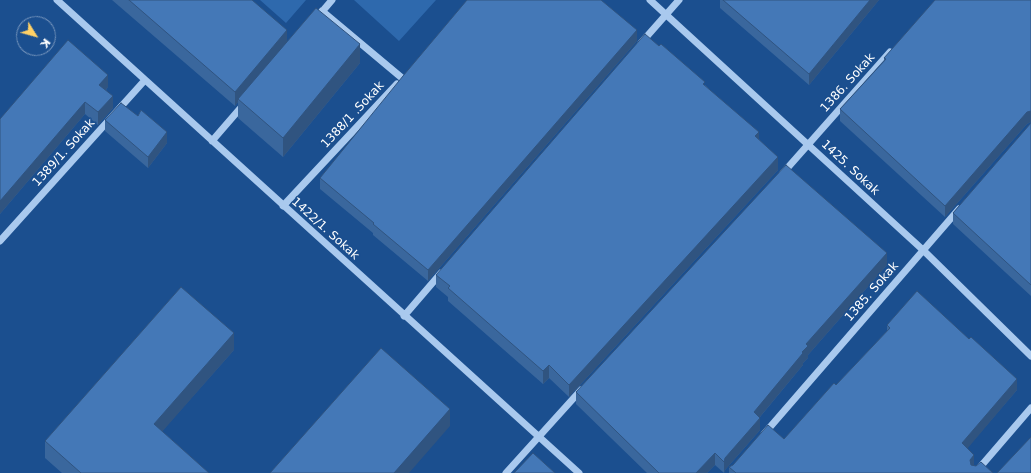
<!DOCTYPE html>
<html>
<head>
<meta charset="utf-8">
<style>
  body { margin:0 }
  #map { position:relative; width:1031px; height:473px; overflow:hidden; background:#1b4f8f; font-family:"DejaVu Sans",sans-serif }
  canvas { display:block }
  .north { position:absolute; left:16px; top:16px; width:40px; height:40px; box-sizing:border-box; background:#1b4f8f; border:1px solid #7695bc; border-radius:50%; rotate:127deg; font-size:11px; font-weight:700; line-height:16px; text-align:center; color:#fff }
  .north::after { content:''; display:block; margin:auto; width:14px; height:18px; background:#ffd166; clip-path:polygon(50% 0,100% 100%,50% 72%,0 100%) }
</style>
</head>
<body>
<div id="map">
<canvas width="1031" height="473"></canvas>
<div class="north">K</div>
</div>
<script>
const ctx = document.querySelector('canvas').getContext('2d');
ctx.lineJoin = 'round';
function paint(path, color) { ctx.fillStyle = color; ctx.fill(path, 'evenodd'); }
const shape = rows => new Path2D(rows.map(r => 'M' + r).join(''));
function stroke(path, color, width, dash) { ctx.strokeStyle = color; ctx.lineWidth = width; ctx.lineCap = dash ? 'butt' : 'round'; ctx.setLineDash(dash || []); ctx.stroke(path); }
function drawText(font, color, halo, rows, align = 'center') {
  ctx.font = font + ' "DejaVu Sans",sans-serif'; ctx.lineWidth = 3; ctx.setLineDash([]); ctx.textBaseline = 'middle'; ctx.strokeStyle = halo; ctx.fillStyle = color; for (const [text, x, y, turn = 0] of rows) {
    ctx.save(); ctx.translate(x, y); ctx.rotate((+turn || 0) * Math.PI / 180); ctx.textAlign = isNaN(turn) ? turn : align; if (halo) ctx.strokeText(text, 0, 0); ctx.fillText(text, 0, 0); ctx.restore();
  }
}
paint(shape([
  [260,0,306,0,286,23],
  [354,0,436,0,399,41]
]), '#2e69ad');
stroke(shape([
  [57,0,579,473],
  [650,0,923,250,1031,356],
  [322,11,402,78],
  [315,20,332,0],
  [641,43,679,0],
  [212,141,244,104],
  [783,173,890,52],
  [283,206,397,84],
  [0,241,145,80],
  [404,316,441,273],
  [764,434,959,209],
  [506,473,581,390],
  [975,473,1031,408]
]), '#a9c9ee', 7);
paint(shape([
  [112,0,252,0,287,41,360,63,283,157,238,118,238,102,235,106],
  [720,0,879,0,809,85,720,8],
  [1031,0,1031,122,1027,124,945,217,840,121,840,109,884,60,884,58],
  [637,41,428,281,373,235,373,233,320,189,320,178],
  [705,85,759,139,778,170,569,397,549,378,543,384,448,301,448,297,436,287,436,275],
  [108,87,106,90,113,108,98,125,85,114,0,214,0,119],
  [105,120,167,143,148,168,105,131],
  [1031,123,1031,296,953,224,953,213],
  [887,265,808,355,808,358,803,363,803,365,760,417,760,430,725,470,724,473,715,465,707,473,647,473,576,404,576,392],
  [887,325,1017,390,967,448,974,466,993,473,729,473,729,467,784,439,836,385,887,331],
  [234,350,162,431,209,473,62,473,45,458,45,441]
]), '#3a679d');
paint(shape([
  [870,0,879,0,809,85,809,74],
  [287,30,287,45,238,99,238,102,235,106,235,92],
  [637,30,637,41,428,281,428,270],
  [360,44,360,63,283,157,283,138],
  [108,75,108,87,99,98,99,85],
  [113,96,113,108,98,125,98,112],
  [85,102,85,114,0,214,0,201],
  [1031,111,1031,122,1027,124,945,217,945,206,1027,112],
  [167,132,167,143,148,168,148,157],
  [759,132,759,145,755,136],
  [778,157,778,170,569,397,569,385],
  [887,253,887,265,808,355,808,358,803,363,803,365,754,424,754,412,802,352,806,344],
  [234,333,234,350,154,441,154,424],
  [549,365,549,378,543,384,543,371],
  [1017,379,1017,390,962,455,962,443],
  [450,409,450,426,409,473,394,473],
  [760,418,760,430,725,470,724,473,724,462,725,458],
  [715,453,715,465,707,473,696,473],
  [974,455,974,466,970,472,970,460]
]), '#305480');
const building = shape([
  [129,0,252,0,287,30,235,92,129,0],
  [467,0,601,0,637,30,428,270,373,224,374,223,320,178,403,76,467,0],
  [723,0,870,0,809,74,723,0],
  [935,0,1031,0,1031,111,1027,112,945,206,840,109,886,59,884,58,935,0],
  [316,8,360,44,283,138,238,99,316,8],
  [645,34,659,46,661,44,705,82,703,84,759,132,755,136,778,157,569,385,549,365,543,371,448,288,450,286,436,275,645,34],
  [68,40,108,75,99,85,113,96,98,112,85,102,0,201,0,119,68,40],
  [121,103,138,116,141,110,167,132,148,157,105,120,121,103],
  [1031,123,1031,285,953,213,1031,123],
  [786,165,887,253,806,344,808,346,802,352,803,353,754,412,760,418,725,458,724,462,715,453,696,473,659,473,576,392,786,165],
  [181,287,234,333,154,424,209,473,81,473,45,441,181,287],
  [917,291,969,339,971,337,1017,379,962,443,974,455,970,460,971,465,976,466,981,462,993,473,736,473,729,467,733,465,768,425,784,439,834,383,836,385,890,328,887,325,917,291],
  [381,348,450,409,394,473,270,473,381,348],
  [1031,437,1031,473,997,473,1031,437],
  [533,453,555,473,514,473,533,453]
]);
paint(building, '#4478b7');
stroke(building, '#305480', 1);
drawText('12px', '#fff', '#1b4f8f', [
  ["1386. Sokak",848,83,-48],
  ["1388/1 .Sokak",353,115,-47],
  ["1389/1. Sokak",64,153,-48],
  ["1425. Sokak",850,168,43],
  ["1422/1. Sokak",325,229,42],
  ["1385. Sokak",872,292,-49]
]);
</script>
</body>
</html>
